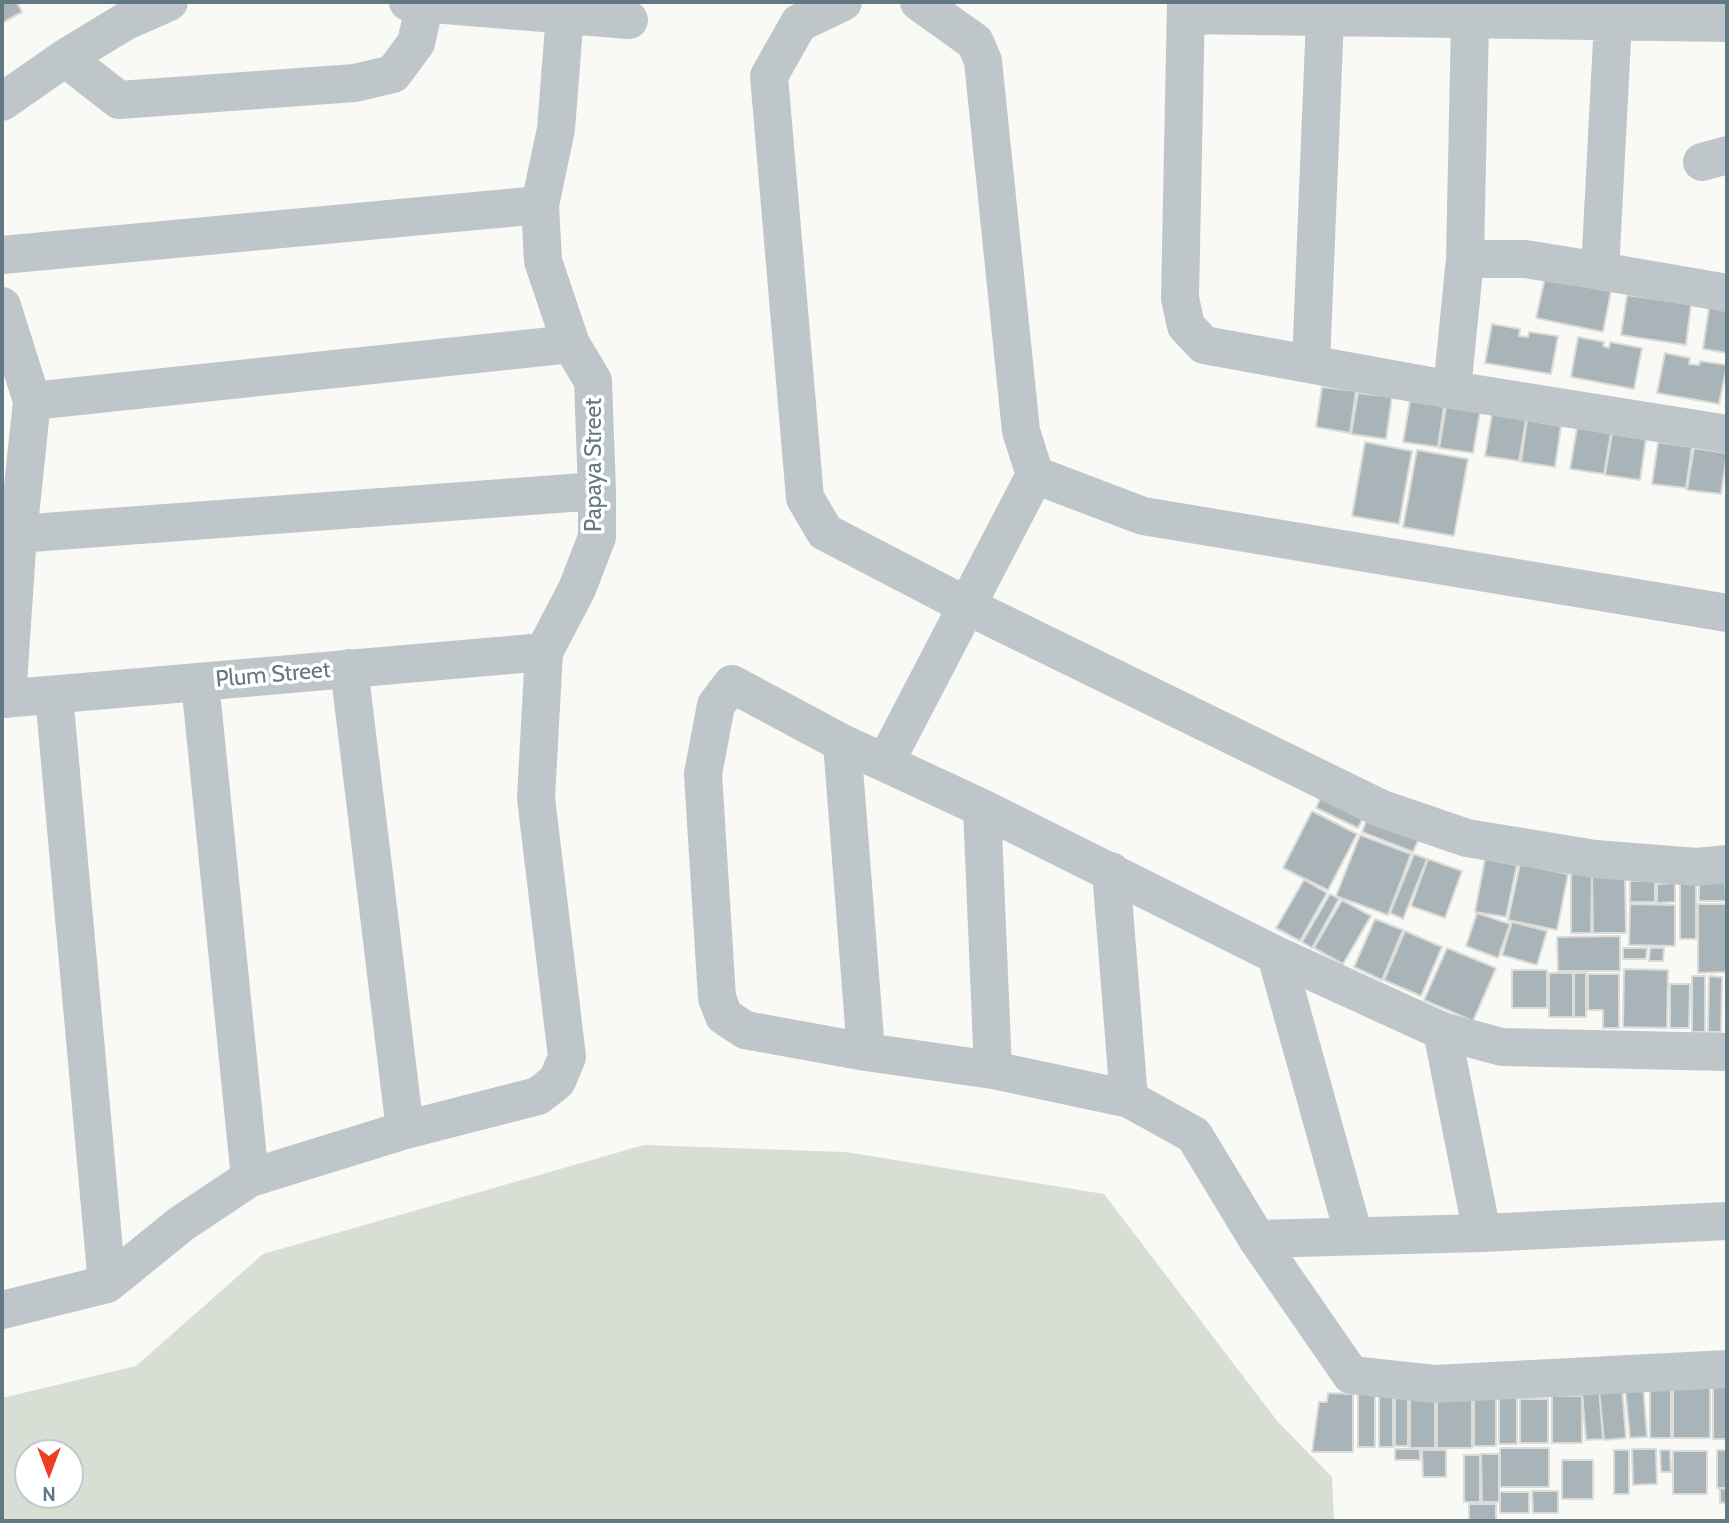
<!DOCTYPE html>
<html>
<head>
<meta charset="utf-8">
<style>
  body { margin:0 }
  #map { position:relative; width:1729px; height:1523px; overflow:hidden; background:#f9f9f6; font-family:Cabin,sans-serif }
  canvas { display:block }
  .frame { position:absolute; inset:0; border:4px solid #627883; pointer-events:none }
  .north { position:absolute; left:14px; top:1439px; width:70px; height:70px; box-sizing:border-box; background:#fff; border:2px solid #c0c9cd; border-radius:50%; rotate:180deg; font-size:19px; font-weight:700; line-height:28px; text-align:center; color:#627883 }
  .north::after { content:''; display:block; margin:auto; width:24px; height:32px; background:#ef3d20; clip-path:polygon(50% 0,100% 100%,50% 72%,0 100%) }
</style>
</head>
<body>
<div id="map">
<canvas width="1729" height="1523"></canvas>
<div class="frame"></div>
<div class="north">N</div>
</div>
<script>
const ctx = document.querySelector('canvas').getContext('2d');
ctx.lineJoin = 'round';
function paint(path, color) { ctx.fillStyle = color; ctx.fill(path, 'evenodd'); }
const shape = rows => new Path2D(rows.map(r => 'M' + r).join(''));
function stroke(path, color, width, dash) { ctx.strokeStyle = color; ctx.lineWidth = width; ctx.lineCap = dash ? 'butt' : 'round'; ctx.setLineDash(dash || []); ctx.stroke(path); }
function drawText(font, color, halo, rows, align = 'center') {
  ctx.font = font + ' Cabin,sans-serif'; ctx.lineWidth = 7; ctx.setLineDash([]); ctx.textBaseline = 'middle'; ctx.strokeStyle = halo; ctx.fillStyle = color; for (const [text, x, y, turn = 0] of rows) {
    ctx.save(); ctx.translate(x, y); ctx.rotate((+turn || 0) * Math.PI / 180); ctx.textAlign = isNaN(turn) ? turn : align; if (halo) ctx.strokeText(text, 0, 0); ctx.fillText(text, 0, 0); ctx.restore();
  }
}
paint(shape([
  [644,1145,846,1152,1104,1194,1278,1422,1332,1477,1334,1521,2,1521,2,1398,136,1366,263,1254],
  [28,1453,70,1453,70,1495,28,1495]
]), '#d9ded5');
const building = shape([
  [2,2,17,2,22,12,2,23,2,2],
  [1545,278,1611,291,1603,332,1536,318,1545,278],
  [1627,295,1691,304,1686,345,1621,335,1627,295],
  [1709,307,1727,310,1727,353,1703,349,1709,307],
  [1492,324,1520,329,1519,336,1528,337,1529,332,1558,336,1551,374,1485,363,1492,324],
  [1578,337,1604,342,1603,346,1609,348,1610,342,1642,348,1634,389,1571,377,1578,337],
  [1665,353,1690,358,1689,364,1699,365,1700,361,1727,365,1719,404,1657,393,1665,353],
  [1322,387,1356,391,1350,433,1316,427,1322,387],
  [1358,393,1392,397,1386,439,1351,434,1358,393],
  [1410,401,1444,406,1438,447,1403,442,1410,401],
  [1446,407,1480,412,1473,453,1439,448,1446,407],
  [1492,414,1526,420,1519,461,1485,456,1492,414],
  [1527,420,1561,426,1555,467,1521,462,1527,420],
  [1577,428,1611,433,1604,474,1570,469,1577,428],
  [1612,434,1646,439,1640,480,1605,475,1612,434],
  [1365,442,1412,451,1399,524,1352,516,1365,442],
  [1658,442,1692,447,1686,488,1652,484,1658,442],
  [1694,448,1727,453,1721,494,1687,490,1694,448],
  [1417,450,1468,459,1454,536,1403,527,1417,450],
  [1322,794,1365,814,1358,828,1316,808,1322,794],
  [1312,811,1357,834,1328,890,1283,868,1312,811],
  [1368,816,1420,836,1413,852,1362,832,1368,816],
  [1360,835,1411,854,1388,915,1336,896,1360,835],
  [1414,854,1427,859,1403,919,1390,913,1414,854],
  [1428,859,1462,871,1445,918,1411,906,1428,859],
  [1485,859,1517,865,1506,917,1475,912,1485,859],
  [1520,864,1568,874,1557,930,1508,920,1520,864],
  [1571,873,1592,873,1591,933,1571,933,1571,873],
  [1592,875,1625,875,1626,933,1593,933,1592,875],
  [1680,879,1696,879,1696,939,1680,939,1680,879],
  [1725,879,1726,901,1699,901,1699,880,1725,879],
  [1304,880,1327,893,1300,941,1276,928,1304,880],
  [1630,881,1655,881,1655,902,1630,902,1630,881],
  [1675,883,1675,902,1657,903,1657,884,1675,883],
  [1330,894,1339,899,1312,948,1302,942,1330,894],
  [1342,900,1371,916,1343,964,1314,948,1342,900],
  [1630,904,1675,905,1675,946,1629,945,1630,904],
  [1698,904,1726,904,1727,972,1698,973,1698,904],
  [1477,913,1510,924,1498,958,1466,946,1477,913],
  [1375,919,1403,930,1382,980,1354,967,1375,919],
  [1512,922,1547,931,1537,965,1502,955,1512,922],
  [1405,931,1442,947,1421,996,1384,980,1405,931],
  [1620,936,1620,971,1558,971,1557,937,1620,936],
  [1447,948,1496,968,1473,1021,1424,1000,1447,948],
  [1623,948,1647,948,1646,959,1623,959,1623,948],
  [1650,948,1664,948,1663,961,1649,961,1650,948],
  [1624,969,1668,970,1667,1028,1623,1027,1624,969],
  [1512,970,1547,970,1547,1008,1512,1008,1512,970],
  [1549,973,1573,973,1573,1017,1549,1017,1549,973],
  [1574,973,1586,973,1586,1017,1574,1017,1574,973],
  [1588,974,1619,974,1619,1028,1603,1028,1603,1010,1588,1010,1588,974],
  [1692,976,1705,976,1705,1032,1692,1032,1692,976],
  [1709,976,1722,977,1721,1032,1708,1032,1709,976],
  [1670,984,1690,984,1689,1028,1670,1028,1670,984],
  [1713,1381,1727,1381,1727,1439,1713,1439,1713,1381],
  [1673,1383,1710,1383,1710,1438,1673,1438,1673,1383],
  [1643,1384,1647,1437,1630,1438,1625,1386,1643,1384],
  [1650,1384,1671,1384,1671,1438,1650,1438,1650,1384],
  [1622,1387,1626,1438,1604,1440,1599,1390,1622,1387],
  [1599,1389,1603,1439,1586,1440,1582,1391,1599,1389],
  [1379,1391,1393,1391,1393,1447,1379,1447,1379,1391],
  [1395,1391,1408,1391,1408,1446,1395,1446,1395,1391],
  [1410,1391,1435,1391,1435,1448,1410,1448,1410,1391],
  [1328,1393,1353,1394,1353,1452,1312,1452,1319,1402,1327,1402,1328,1393],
  [1358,1394,1375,1394,1375,1447,1358,1447,1358,1394],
  [1437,1394,1472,1394,1472,1448,1437,1448,1437,1394],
  [1474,1394,1496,1394,1496,1446,1474,1446,1474,1394],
  [1499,1396,1517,1396,1517,1444,1499,1444,1499,1396],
  [1552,1396,1582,1396,1582,1443,1552,1443,1552,1396],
  [1520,1399,1548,1399,1548,1443,1520,1443,1520,1399],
  [1500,1448,1549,1448,1549,1487,1500,1487,1500,1448],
  [1395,1449,1420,1449,1420,1460,1395,1460,1395,1449],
  [1632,1449,1656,1449,1657,1484,1633,1485,1632,1449],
  [1422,1450,1446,1450,1446,1477,1423,1477,1422,1450],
  [1614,1450,1629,1450,1629,1494,1614,1494,1614,1450],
  [1660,1450,1670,1450,1671,1472,1661,1472,1660,1450],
  [1717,1450,1727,1450,1727,1488,1717,1488,1717,1450],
  [1673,1451,1707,1451,1707,1494,1673,1494,1673,1451],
  [1481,1454,1499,1454,1499,1502,1482,1502,1481,1454],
  [1464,1455,1480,1455,1480,1502,1464,1502,1464,1455],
  [1562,1460,1593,1460,1593,1499,1562,1499,1562,1460],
  [1720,1488,1727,1489,1727,1503,1720,1503,1720,1488],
  [1532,1491,1558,1491,1558,1513,1533,1513,1532,1491],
  [1500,1492,1529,1492,1529,1513,1500,1513,1500,1492],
  [1469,1504,1496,1504,1496,1520,1469,1520,1469,1504]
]);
paint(building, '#a8b4b8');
stroke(building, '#dbdbd8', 2);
stroke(shape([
  [408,2,629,20],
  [843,2,799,23,769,76,805,498,825,532,967,606,1382,809,1467,838,1595,859,1697,867,1727,864],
  [1186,2,1180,298,1186,326,1204,345,1452,390],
  [1186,15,1727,23],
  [1470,20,1465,259,1452,390,1727,434],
  [65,58,119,100,355,83,393,74,416,43,425,3],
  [2,102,65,58,126,21,169,2],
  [1702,162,1727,155],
  [2,255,540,205],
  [1465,259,1525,259,1600,271,1727,293],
  [1600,271,1613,21],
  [2,306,32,401,18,534,7,699],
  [1311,364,1325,17],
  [32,401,571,344],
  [1035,475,1143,516,1727,613],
  [18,534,597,491],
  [349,668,405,1130],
  [200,682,250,1178],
  [54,695,107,1284],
  [2,699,544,652],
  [842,743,866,1052],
  [885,763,1035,475,1021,431,983,61,975,42,919,2],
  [982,808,993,1070],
  [1111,871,1129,1099],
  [1276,955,1354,1236],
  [1442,1031,1482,1233],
  [1727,1052,1502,1047,1442,1031,1276,955,982,808,842,743,732,684,716,705,703,774,717,998,724,1016,745,1030,866,1052,993,1070,1129,1099,1194,1135,1257,1239,1351,1375,1434,1384,1727,1369],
  [1257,1239,1482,1233,1727,1221],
  [2,1310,107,1284,181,1224,250,1178,405,1130,538,1096,557,1081,567,1057,536,798,544,652,577,589,597,537,597,491,593,381,571,344,543,261,540,205,556,129,565,14]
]), '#bfc6c9', 38);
drawText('23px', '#627883', '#fff', [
  ["Papaya Street",594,465,-90],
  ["Plum Street",273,675,-5]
]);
</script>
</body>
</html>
